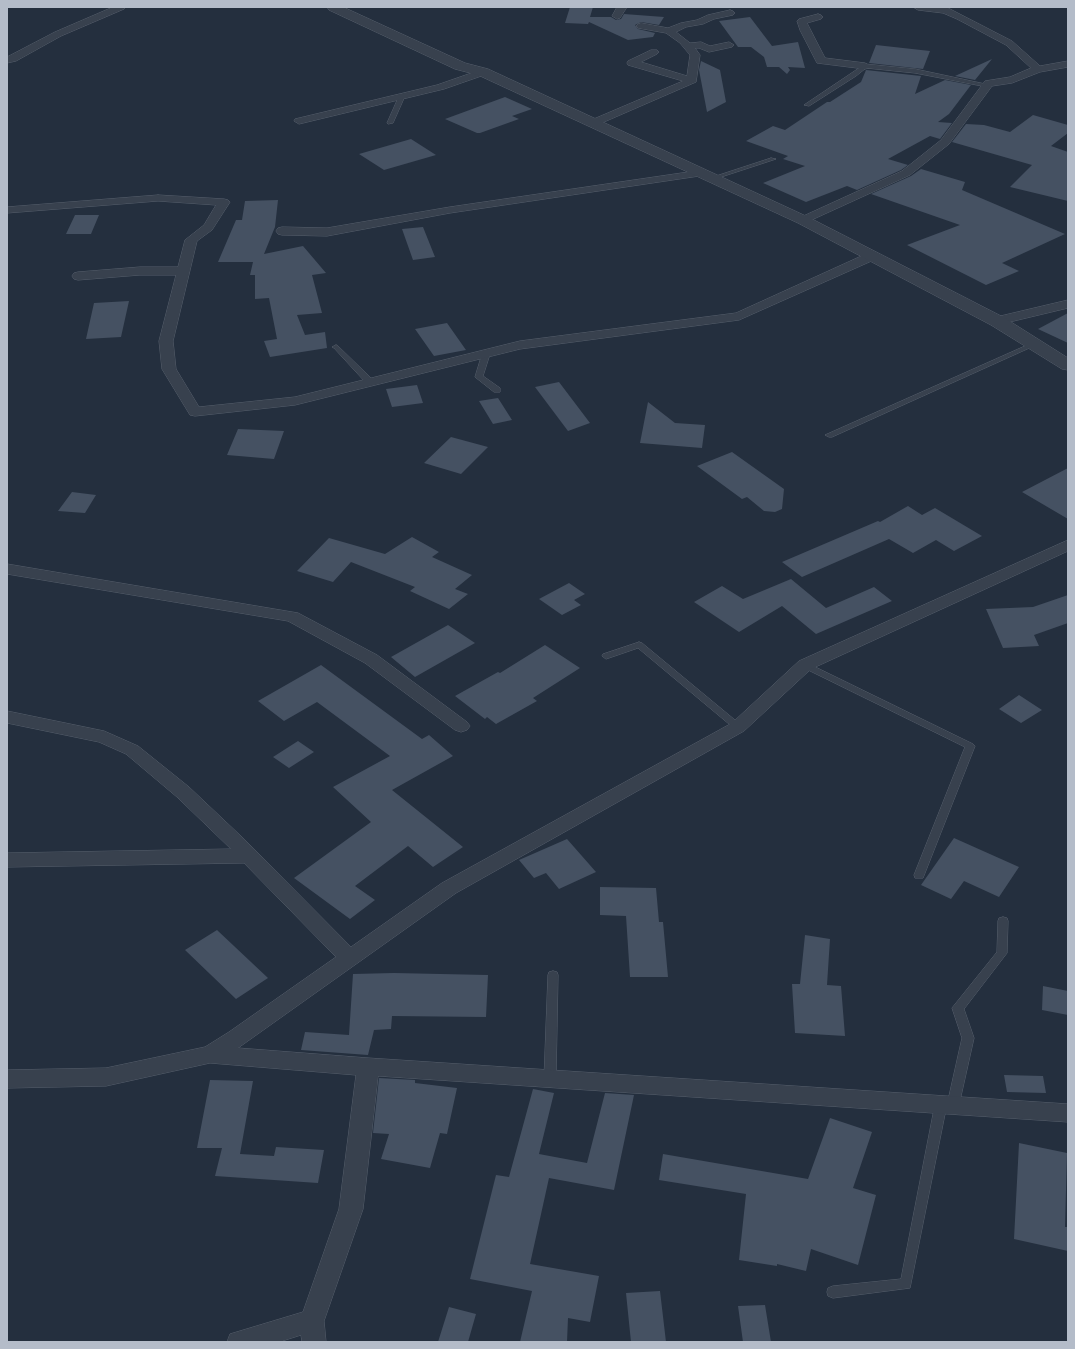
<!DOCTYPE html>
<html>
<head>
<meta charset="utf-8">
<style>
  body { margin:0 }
  #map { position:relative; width:1075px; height:1349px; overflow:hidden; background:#242f3e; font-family:"IBM Plex Sans",sans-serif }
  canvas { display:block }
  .frame { position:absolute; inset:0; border:8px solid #b4bcc9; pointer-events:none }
</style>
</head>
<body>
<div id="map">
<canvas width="1075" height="1349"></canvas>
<div class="frame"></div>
</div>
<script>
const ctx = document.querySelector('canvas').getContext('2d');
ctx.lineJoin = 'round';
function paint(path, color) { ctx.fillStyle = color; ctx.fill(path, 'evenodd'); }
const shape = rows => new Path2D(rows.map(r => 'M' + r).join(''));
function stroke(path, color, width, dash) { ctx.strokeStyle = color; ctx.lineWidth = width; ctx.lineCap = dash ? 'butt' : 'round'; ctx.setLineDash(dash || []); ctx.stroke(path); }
paint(shape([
  [570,7,593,7,590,17,611,17,616,20,621,19,624,14,664,17,659,25,641,22,635,25,638,29,655,33,653,37,628,40,589,22,588,24,565,23],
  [750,17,772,46,798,42,805,68,788,67,790,70,787,74,779,67,767,67,764,57,751,47,738,47,719,21],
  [876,45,930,51,923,69,869,63],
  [992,59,975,80,955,76],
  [701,61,720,70,726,102,707,112,699,70],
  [866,70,921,76,915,94,945,80,971,85,949,114,938,122,952,123,940,139,930,136,888,159,908,165,901,170,857,190,847,186,806,202,763,183,805,166,783,159,788,156,746,141,773,126,785,130,827,102,830,102,861,82],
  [505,97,532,109,512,116,519,119,480,133,477,133,445,119],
  [1033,115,1068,125,1068,133,1051,146,1068,152,1068,201,1010,187,1032,165,952,142,966,124,984,125,1010,132],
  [411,139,436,155,384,170,359,154],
  [921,169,965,182,962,190,1065,234,1002,263,1019,271,986,285,907,245,960,225,871,194,911,176],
  [278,200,275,227,264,254,303,246,326,273,312,275,322,313,297,315,305,335,325,332,327,348,270,357,264,341,277,339,269,298,255,299,255,275,250,275,253,262,218,262,236,220,242,220,245,201],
  [75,215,99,215,91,234,66,234],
  [423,227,435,257,413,260,402,229],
  [129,301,121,337,86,339,94,303],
  [1068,313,1068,343,1038,329],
  [447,323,466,350,434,356,415,329],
  [559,382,590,423,568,431,535,387],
  [417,385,423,403,392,407,386,389],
  [498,398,512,420,493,424,479,401],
  [648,402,675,423,705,425,702,448,640,443],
  [238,429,284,431,274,459,227,455],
  [451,437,488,447,461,474,424,463],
  [732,452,784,489,782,509,775,512,764,511,747,497,742,499,697,466],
  [1068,468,1068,519,1022,492],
  [72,492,96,495,85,513,58,511],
  [908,506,922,515,935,508,982,536,954,551,936,540,913,553,889,539,802,577,782,562,878,521,880,522],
  [412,537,439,552,432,557,472,575,455,589,468,594,449,609,410,591,415,587,351,562,333,582,297,571,329,538,385,554],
  [791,579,826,608,874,587,892,601,816,634,782,606,739,632,694,602,722,586,743,599],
  [569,583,585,594,574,600,581,605,562,615,539,599],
  [1068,595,1068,623,1034,635,1039,646,1003,648,986,609,1033,607],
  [448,625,475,643,415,677,391,657],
  [545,645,580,668,533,698,537,701,496,724,487,717,485,719,455,696,498,672,500,673],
  [321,665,422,739,429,735,453,756,392,790,463,847,433,867,408,846,355,886,375,900,350,919,294,878,371,822,333,787,390,756,317,702,284,721,258,701],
  [1019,695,1042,710,1021,723,999,709],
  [298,741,314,752,289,768,273,757],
  [954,838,1019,867,999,897,964,881,951,899,921,885],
  [567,839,596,872,559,889,546,873,534,878,519,860],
  [600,887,656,888,659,922,663,922,668,977,630,977,626,916,600,915],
  [217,930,268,978,236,999,185,950],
  [805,935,830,939,827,985,841,986,845,1036,795,1033,792,984,800,984],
  [394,973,488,975,486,1017,392,1016,391,1029,374,1030,368,1055,301,1050,305,1032,349,1035,353,974],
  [1043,986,1068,991,1068,1015,1042,1010],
  [1004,1075,1043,1076,1046,1093,1007,1092],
  [379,1078,415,1080,415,1083,457,1088,447,1134,440,1133,430,1168,381,1159,389,1134,373,1133],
  [210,1080,253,1081,240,1154,274,1156,276,1147,324,1150,318,1183,215,1176,222,1148,197,1148],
  [533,1089,554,1093,539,1154,587,1163,605,1093,634,1095,614,1190,549,1178,530,1264,599,1276,590,1322,568,1318,567,1342,520,1342,532,1291,470,1279,496,1175,509,1177],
  [830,1118,872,1132,853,1188,876,1195,858,1265,811,1249,806,1271,777,1264,777,1266,739,1260,746,1194,659,1180,663,1154,808,1179],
  [1019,1143,1067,1153,1065,1227,1068,1227,1068,1251,1014,1239],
  [660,1291,666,1342,631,1342,626,1293],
  [765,1305,771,1342,743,1342,738,1306],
  [449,1307,476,1314,468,1342,438,1342]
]), '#455162');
const service = shape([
  [865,64,915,69,990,85,987,87,915,73,866,68,856,76,809,106,804,105,865,64],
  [402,94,405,96,393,123,388,124,387,123,399,96,402,94],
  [771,158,776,159,715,179,710,178,771,158],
  [1034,342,1037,344,1036,345,832,437,829,437,825,435,1034,342],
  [336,345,338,346,374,381,374,385,368,385,334,348,332,347,336,345],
  [486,352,490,354,483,376,500,388,500,392,494,392,475,377,482,354,486,352],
  [639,642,642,643,741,725,743,727,741,729,735,729,638,648,606,659,602,656,603,654,639,642],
  [805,662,973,744,975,746,923,878,915,878,914,875,965,747,802,667,801,665,805,662],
  [1003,917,1007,918,1008,921,1007,953,964,1009,974,1038,959,1105,957,1108,953,1110,949,1108,947,1105,962,1038,952,1008,997,952,998,921,999,918,1003,917],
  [553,971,557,972,558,975,556,1078,554,1081,550,1083,546,1081,544,1078,548,975,549,972,553,971],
  [941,1099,945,1101,947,1104,910,1288,833,1298,828,1296,827,1292,828,1288,833,1286,901,1279,935,1104,937,1101,941,1099]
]);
const minor = shape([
  [113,7,126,7,124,9,61,36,16,61,7,63,7,57,55,32,113,7],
  [617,7,627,7,620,18,617,19,612,16,617,7],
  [913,7,948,8,1012,41,1040,66,1068,61,1068,67,1040,72,1012,83,992,86,949,144,910,175,807,222,799,222,797,220,799,218,902,171,941,140,985,81,1010,77,1031,68,1006,45,957,19,943,13,918,10,913,7],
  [730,10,733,11,735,13,733,15,714,19,703,24,686,27,676,32,690,43,701,42,710,46,729,42,734,45,732,47,709,52,699,48,695,48,700,55,696,82,597,125,589,125,588,123,589,121,683,81,628,65,627,63,628,61,651,50,657,50,659,52,657,54,641,62,687,76,690,55,680,43,666,33,638,28,636,26,638,24,641,23,668,28,681,23,697,20,708,15,730,10],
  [818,14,821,15,823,17,821,19,807,23,825,58,865,63,870,66,869,68,865,69,817,63,800,30,797,21,799,19,818,14],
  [483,69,487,70,488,72,487,74,444,89,299,124,294,121,295,119,437,85,483,69],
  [702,170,708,173,706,175,450,213,327,236,282,235,278,234,276,231,278,228,282,227,327,228,450,207,702,170],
  [158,195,224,199,228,200,230,202,212,230,197,241,173,341,176,369,199,407,295,397,520,341,736,313,868,253,876,253,878,256,876,259,739,320,520,349,295,405,195,416,190,415,162,369,159,341,176,275,140,275,78,280,74,279,72,276,74,273,78,272,140,267,178,267,185,240,204,225,216,205,158,201,7,213,7,207,158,195],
  [1068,300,1068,308,997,325,992,324,991,321,992,318,1068,300],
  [1068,540,1068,551,811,669,744,731,456,893,238,1048,368,1058,1068,1104,1068,1122,378,1076,363,1209,324,1321,326,1342,302,1342,301,1335,279,1342,227,1342,230,1334,303,1312,339,1209,356,1075,210,1063,106,1086,7,1088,7,1070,106,1068,205,1047,229,1032,336,957,244,863,7,867,7,853,231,849,177,797,126,754,99,742,7,723,7,711,104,731,138,746,189,787,244,839,351,947,442,883,732,723,799,661,1068,540],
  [7,564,298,613,377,655,467,722,470,726,467,730,461,732,455,730,365,663,288,621,7,574,7,564]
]);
const tertiary = shape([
  [327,7,343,7,465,63,488,69,808,217,1003,317,1068,358,1068,370,1062,369,991,325,798,223,478,75,455,69,329,10,327,7]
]);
stroke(service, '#565f6c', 1);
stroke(minor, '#565f6c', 1);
stroke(tertiary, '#565f6c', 1);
paint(service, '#38414e');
paint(minor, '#38414e');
paint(tertiary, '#38414e');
</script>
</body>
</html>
